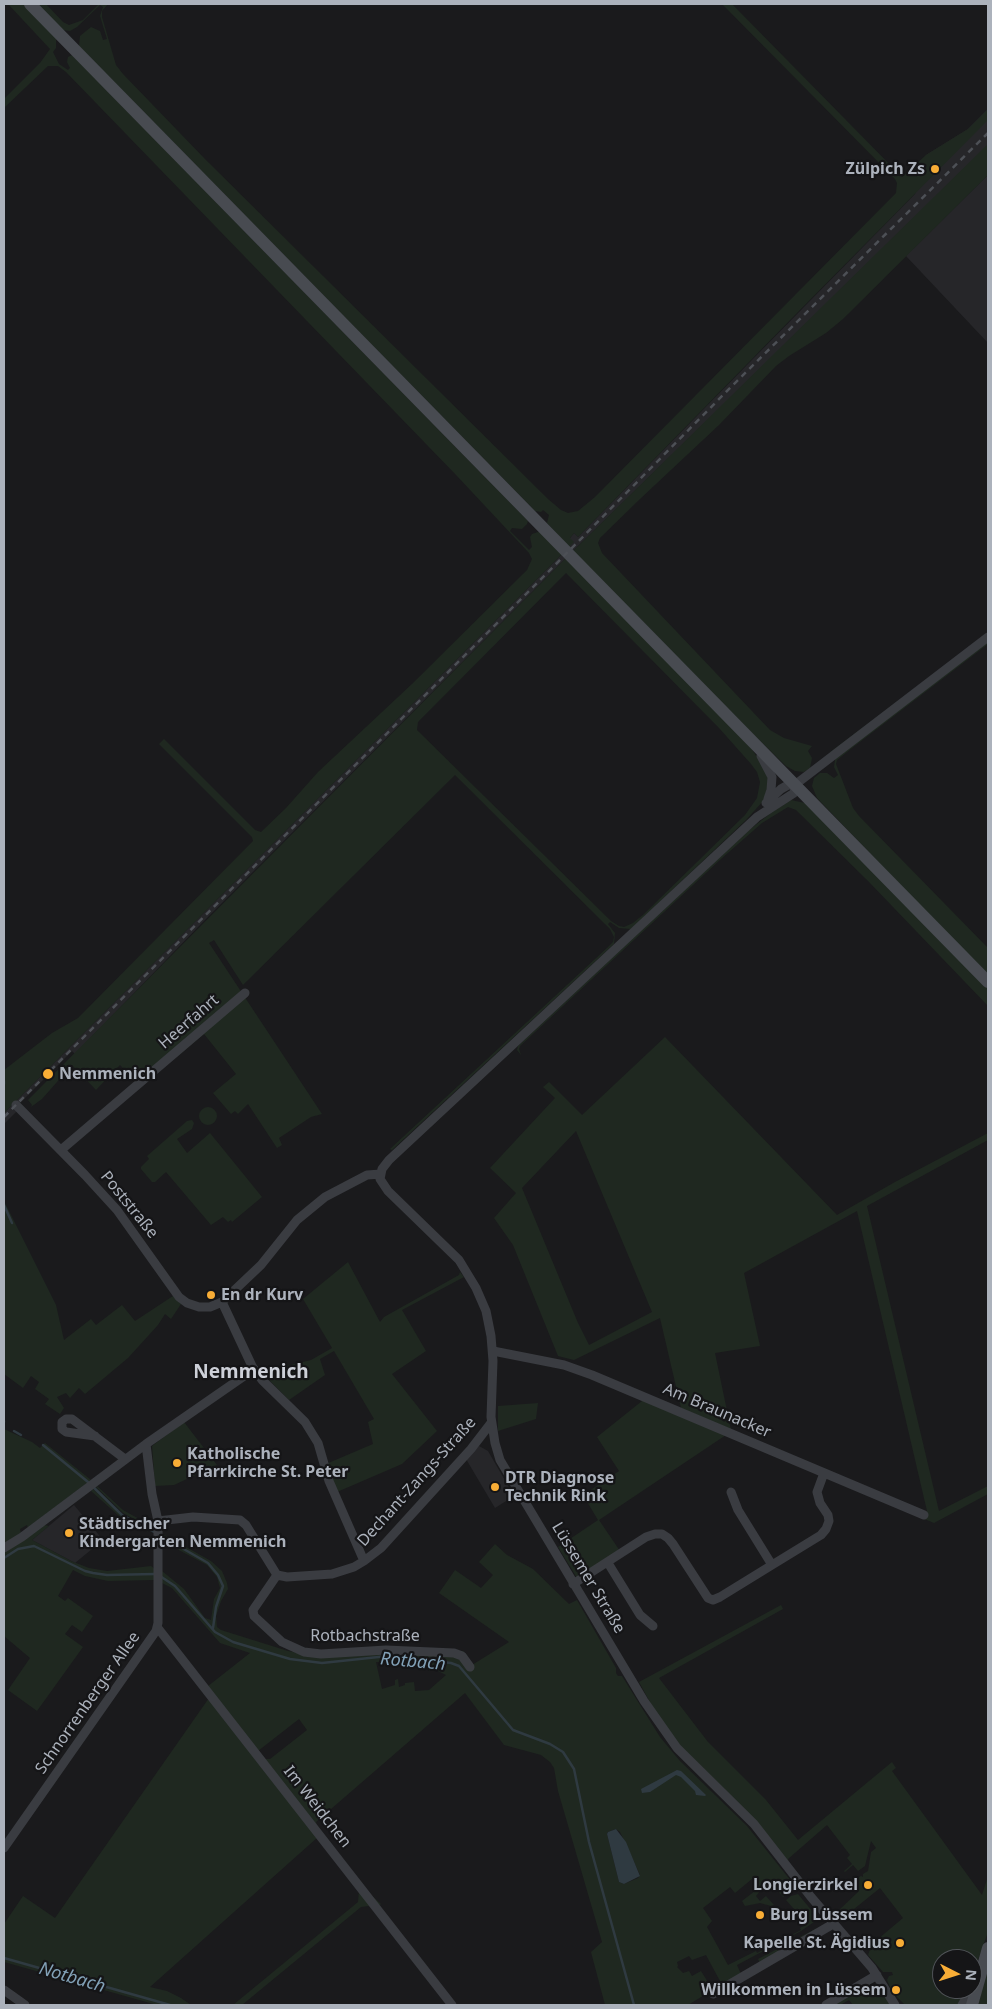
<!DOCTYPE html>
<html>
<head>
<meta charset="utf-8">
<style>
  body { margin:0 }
  #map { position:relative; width:992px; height:2009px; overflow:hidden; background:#1a1a1c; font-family:"Noto Sans",sans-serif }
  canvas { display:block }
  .frame { position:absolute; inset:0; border:5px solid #acb2bc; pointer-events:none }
  .north { position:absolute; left:932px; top:1949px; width:50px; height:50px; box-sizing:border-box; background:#151517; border:1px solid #515459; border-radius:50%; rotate:95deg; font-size:14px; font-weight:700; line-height:20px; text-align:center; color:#acb2bc }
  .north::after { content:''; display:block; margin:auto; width:18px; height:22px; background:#f8ad36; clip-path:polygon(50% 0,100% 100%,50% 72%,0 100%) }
</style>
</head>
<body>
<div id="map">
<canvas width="992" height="2009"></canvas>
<div class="frame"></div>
<div class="north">N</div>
</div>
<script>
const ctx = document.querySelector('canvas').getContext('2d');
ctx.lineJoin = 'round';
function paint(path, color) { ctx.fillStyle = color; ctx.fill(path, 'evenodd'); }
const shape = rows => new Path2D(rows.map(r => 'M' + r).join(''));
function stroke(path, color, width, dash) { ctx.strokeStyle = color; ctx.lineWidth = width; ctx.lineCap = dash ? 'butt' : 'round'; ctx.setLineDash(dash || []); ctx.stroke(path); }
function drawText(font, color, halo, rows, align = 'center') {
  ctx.font = font + ' "Noto Sans",sans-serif'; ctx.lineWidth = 4.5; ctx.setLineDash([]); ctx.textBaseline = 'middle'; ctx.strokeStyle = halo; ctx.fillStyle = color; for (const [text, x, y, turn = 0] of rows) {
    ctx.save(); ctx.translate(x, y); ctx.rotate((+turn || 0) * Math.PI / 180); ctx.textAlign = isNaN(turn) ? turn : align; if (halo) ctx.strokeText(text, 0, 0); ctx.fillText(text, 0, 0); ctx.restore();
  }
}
paint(shape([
  [988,109,988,166,710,418,573,551,199,926,75,1054,72,1051,19,1104,22,1106,4,1124,4,1113,569,547,570,538,574,533,578,537,915,194,926,155,968,129],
  [988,175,988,343,906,256],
  [479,1446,488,1451,514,1496,495,1508,466,1459],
  [74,1505,103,1540,75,1563,32,1540]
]), '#262629');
paint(shape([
  [8,4,24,4,56,38,56,48,53,52,59,64,68,70,70,68,67,62,68,57,72,55,528,521,527,524,522,529,512,528,510,531,529,550,532,547,530,537,532,534,538,532,542,532,563,553,4,1113,4,1070,52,1033,78,1018,253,841,252,837,159,744,164,739,255,830,261,832,286,808,318,772,413,683,527,570,532,559,529,553,457,476,66,72,58,66,48,66,4,108,4,99,40,63,50,49],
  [35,4,46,4,63,22,69,25,83,20,99,4,108,4,102,11,102,17,116,65,123,74,205,159,548,499,561,510,568,513,578,511,595,497,896,193,897,183,895,179,722,4,732,4,902,177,926,155,968,129,988,109,988,120,798,312,578,537,574,533,570,538,574,542,569,547,547,523,549,515,543,510,541,512,535,511,79,46,80,36,91,27,100,31,103,40,107,39,100,16,103,7,100,5,77,27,70,31,63,30],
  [988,144,988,175,843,319,826,333,789,356,776,366,719,425,640,499,600,538,598,543,602,553,770,730,784,738,812,746,808,751,812,758,810,768,804,772,795,771,786,766,753,734,573,551],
  [567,557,746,741,764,767,769,781,764,800,746,820,631,929,619,928,610,922,608,924,615,933,614,944,392,1150,390,1149,608,947,613,942,614,937,610,929,455,775,243,985,214,940,209,943,322,1114,311,1117,279,1138,282,1145,277,1148,248,1104,238,1114,235,1111,231,1114,213,1093,236,1074,204,1034,178,1056,136,1082,120,1065,96,1090,72,1065,42,1099,31,1107,32,1105,28,1100],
  [566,573,719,728,751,764,757,772,760,782,757,798,745,815,644,914,633,923,624,927,619,926,611,921,417,730,418,722],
  [988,633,988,644,852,748,837,760,836,764,853,808,859,816,988,948,988,976,817,798,812,786,814,778,820,773,827,773,834,778,838,775,834,767,835,760,830,752],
  [791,800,805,803,988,987,988,1006,869,882,796,810,788,807,762,823,721,859,520,1046,519,1049,521,1055,517,1050,518,1046,749,830,771,813],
  [665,1037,837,1215,895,1182,988,1133,988,1140,867,1206,939,1511,988,1486,988,1494,934,1523,922,1518,927,1511,857,1211,744,1273,760,1346,715,1353,731,1430,681,1408,660,1318,574,1360,558,1356,513,1245,494,1218,516,1193,490,1168,555,1098,543,1087,549,1082,582,1115],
  [576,1131,652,1312,589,1345,578,1323,522,1188],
  '199 1116a9 9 0 1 1 18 0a9 9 0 1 1-18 0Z',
  [192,1120,194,1123,192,1129,177,1139,187,1153,210,1133,262,1197,232,1222,231,1220,228,1222,223,1217,211,1225,166,1172,155,1182,152,1182,141,1169,141,1167,149,1159,147,1156,187,1121],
  [4,1201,56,1305,64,1340,91,1319,96,1325,122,1305,135,1321,173,1296,181,1304,171,1319,165,1314,158,1325,128,1358,85,1394,79,1388,70,1398,66,1393,57,1397,64,1408,60,1414,45,1404,49,1399,35,1389,39,1382,31,1376,23,1388,4,1374],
  [348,1262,380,1322,384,1317,459,1275,460,1272,464,1277,402,1310,426,1351,392,1374,437,1431,402,1464,337,1492,326,1464,373,1444,368,1422,374,1419,334,1351,320,1359,325,1375,289,1400,261,1372,311,1360,332,1348,303,1299],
  [647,1400,726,1435,599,1520,620,1551,577,1578,558,1547,598,1520,583,1495,619,1471,597,1437,642,1401],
  [538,1403,536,1419,498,1431,498,1406],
  [184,1422,217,1465,174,1485,155,1486,152,1446],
  [4,1429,32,1442,40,1448,45,1443,91,1480,28,1528,27,1525,20,1529,21,1534,4,1544,5,1519,4,1514],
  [97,1486,123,1510,150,1525,150,1528,123,1513,96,1487],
  [93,1489,122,1516,150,1533,119,1516,91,1491],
  [44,1525,49,1526,32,1540,71,1561,89,1568,107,1571,151,1566,155,1569,155,1580,108,1581,85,1576,73,1570,58,1596,65,1601,68,1598,93,1616,82,1632,72,1625,65,1634,83,1647,37,1711,8,1690,30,1658,4,1636,4,1551],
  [161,1533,211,1561,222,1571,227,1583,228,1589,221,1601,216,1616,217,1627,221,1630,288,1651,308,1655,383,1647,463,1651,467,1655,472,1665,509,1642,439,1593,455,1570,481,1588,493,1575,479,1562,495,1544,507,1555,533,1569,569,1604,577,1600,616,1668,616,1673,618,1676,622,1676,660,1737,680,1761,747,1826,791,1881,792,1889,783,1897,769,1881,760,1889,761,1890,756,1896,760,1901,766,1896,774,1905,771,1906,760,1903,745,1906,742,1901,760,1887,752,1879,735,1893,730,1887,703,1908,712,1921,707,1927,728,1965,756,1951,757,1953,801,1930,800,1928,807,1924,786,1900,791,1896,798,1894,817,1917,817,1920,801,1931,737,1965,741,1974,725,1983,720,1981,706,1955,692,1960,689,1956,677,1962,678,1966,677,1967,683,1973,689,1971,692,1976,701,1971,711,1987,711,1991,688,2005,605,2005,591,1952,602,1942,558,1791,554,1768,550,1762,541,1755,504,1745,465,1693,316,1822,317,1825,370,1894,381,1904,374,1910,369,1906,361,1907,242,2005,233,2005,358,1902,359,1890,318,1837,150,1987,167,1991,181,1998,191,2005,157,2005,4,1962,4,1924,23,1896,55,1918,209,1698,203,1690,250,1653,220,1643,172,1588,162,1583,162,1571,184,1589,205,1618,211,1620,214,1599,220,1588,217,1577,207,1565,160,1540],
  [376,1662,428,1666,429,1671,438,1671,446,1675,429,1690,415,1691,414,1682,405,1683,405,1685,399,1687,398,1679,395,1680,395,1685,382,1689],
  [299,1719,307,1730,270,1759,265,1759,258,1751],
  [616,1829,620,1832,625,1842,640,1875,638,1878,624,1884,619,1882,607,1834,608,1832],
  [781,1605,783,1609,659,1678,708,1742,766,1800,798,1840,892,1762,896,1768,892,1771,982,1895,988,1876,988,1932,972,1977,972,1959,942,1959,942,1989,967,1989,957,2005,905,2005,892,1992,887,1980,889,1976,893,1975,892,1972,883,1972,868,1955,872,1944,903,1918,880,1888,843,1918,838,1911,858,1892,854,1887,856,1885,853,1881,861,1876,863,1877,863,1874,868,1871,871,1852,876,1848,871,1841,865,1866,858,1871,853,1865,845,1872,844,1871,852,1864,847,1858,850,1855,827,1825,788,1859,789,1862,682,1749,657,1715,639,1682],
  [817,1928,816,1929,760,1963,758,1959],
  [988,1964,988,2005,978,2005],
  [872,1983,878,1991,881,1989,891,2005,853,2005,849,2000,840,2005,830,2005]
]), '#1f2820');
paint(shape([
  [677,1770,681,1771,706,1795,705,1796,696,1795,695,1791,681,1777,676,1775,650,1792,642,1793,641,1789],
  [616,1829,626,1842,640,1876,624,1884,619,1882,607,1834,608,1832]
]), '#2f3a41');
stroke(shape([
  [4,1081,4,1084],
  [4,1205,12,1223],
  [4,1421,4,1422],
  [14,1431,21,1435],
  [43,1445,88,1482,122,1515,156,1533],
  [161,1536,208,1563,218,1575,223,1586,216,1607,213,1628],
  [4,1558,18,1549,34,1546,85,1571,93,1573,107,1575,155,1574],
  [160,1576,175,1586,215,1632,233,1642,290,1659,322,1663,388,1656,451,1663,459,1666,513,1730,550,1744,563,1752,574,1769,589,1842,634,2005],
  [4,1958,170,2005]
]), '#2f3a41', 2.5);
stroke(shape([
  [761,756,772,777,771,790,768,799],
  [796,784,794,793,757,817,389,1160,382,1169,380,1179,388,1191,459,1260,476,1288,486,1311,491,1336,493,1361,491,1417,495,1443,500,1460,644,1701,677,1748,754,1824,811,1897,872,1968,895,2005],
  [766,803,781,789,788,785,796,784,988,637],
  [16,1105,85,1175,117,1210,179,1297,187,1303,199,1307,210,1307,222,1302,261,1265,297,1220,325,1197,367,1175,381,1174],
  [61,1150,245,993],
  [493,1351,564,1365,592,1375,924,1515],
  [252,1366,262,1380,305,1422,318,1443,329,1481,364,1561],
  [95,1436,66,1432,62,1429,62,1422,66,1419,72,1419,125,1459],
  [158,1521,193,1517,240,1520,246,1525,277,1575],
  [4,1548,22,1537,146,1444,247,1374,252,1366,222,1302],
  [608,1563,640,1615,653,1626],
  [772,1565,821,1535,826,1529,829,1521,828,1515,820,1503,817,1492,824,1473],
  [277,1575,253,1610,254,1616,282,1642,304,1652,321,1654,386,1650,454,1653,462,1656,470,1667],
  [277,1575,287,1577,332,1574,354,1567,364,1561,381,1548,471,1449,491,1423],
  [573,1584,646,1537,655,1534,662,1534,668,1538,673,1544,708,1598,713,1600,720,1597,772,1565,738,1510,731,1492],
  [157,1627,452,2005],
  [4,1848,156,1631,158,1623,158,1521,152,1494,146,1444],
  [4,1990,25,2005],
  [713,1994,833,1924],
  [826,2005,877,1975],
  [962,2005,971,1989]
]), '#3a3c41', 9);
stroke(shape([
  [30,4,988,982],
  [972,2005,988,1948]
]), '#484b51', 12);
stroke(shape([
  [4,1117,558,562,726,392,988,133]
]), '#4d5056', 2.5, [6, 5]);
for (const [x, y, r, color] of [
  [935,169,5,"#f8ad36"],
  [48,1074,6,"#f8ad36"],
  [211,1295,5,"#f8ad36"],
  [177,1463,5,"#f8ad36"],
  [495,1487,5,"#f8ad36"],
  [69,1533,5,"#f8ad36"],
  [868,1885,5,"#f8ad36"],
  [760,1915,5,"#f8ad36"],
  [900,1943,5,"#f8ad36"],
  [896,1990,5,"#f8ad36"]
]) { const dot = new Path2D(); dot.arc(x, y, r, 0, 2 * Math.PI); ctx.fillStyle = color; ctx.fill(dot); stroke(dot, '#151517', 2); }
drawText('bold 16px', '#acb2bc', '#151517', [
  ["Zülpich Zs",925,169,"right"],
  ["Nemmenich",59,1074],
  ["En dr Kurv",221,1295],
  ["Katholische",187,1454],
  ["Pfarrkirche St. Peter",187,1472],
  ["DTR Diagnose",505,1478],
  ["Technik Rink",505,1496],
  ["Städtischer",79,1524],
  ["Kindergarten Nemmenich",79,1542],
  ["Longierzirkel",858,1885,"right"],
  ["Burg Lüssem",770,1915],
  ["Kapelle St. Ägidius",890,1943,"right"],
  ["Willkommen in Lüssem",886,1990,"right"]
], 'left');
drawText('16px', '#acb2bc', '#151517', [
  ["Heerfahrt",189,1022,-41],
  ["Poststraße",129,1205,51],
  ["Am Braunacker",717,1411,23],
  ["Dechant-Zangs-Straße",417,1482,-48],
  ["Lüssemer Straße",588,1578,59],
  ["Rotbachstraße",365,1636],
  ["Schnorrenberger Allee",88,1703,-55],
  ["Im Weidchen",317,1807,52]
]);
drawText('italic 18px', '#82a1b7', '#151517', [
  ["Rotbach",413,1662,5],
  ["Notbach",72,1978,16]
]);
drawText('bold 19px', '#cdd0d8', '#151517', [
  ["Nemmenich",251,1373]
]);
</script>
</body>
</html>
